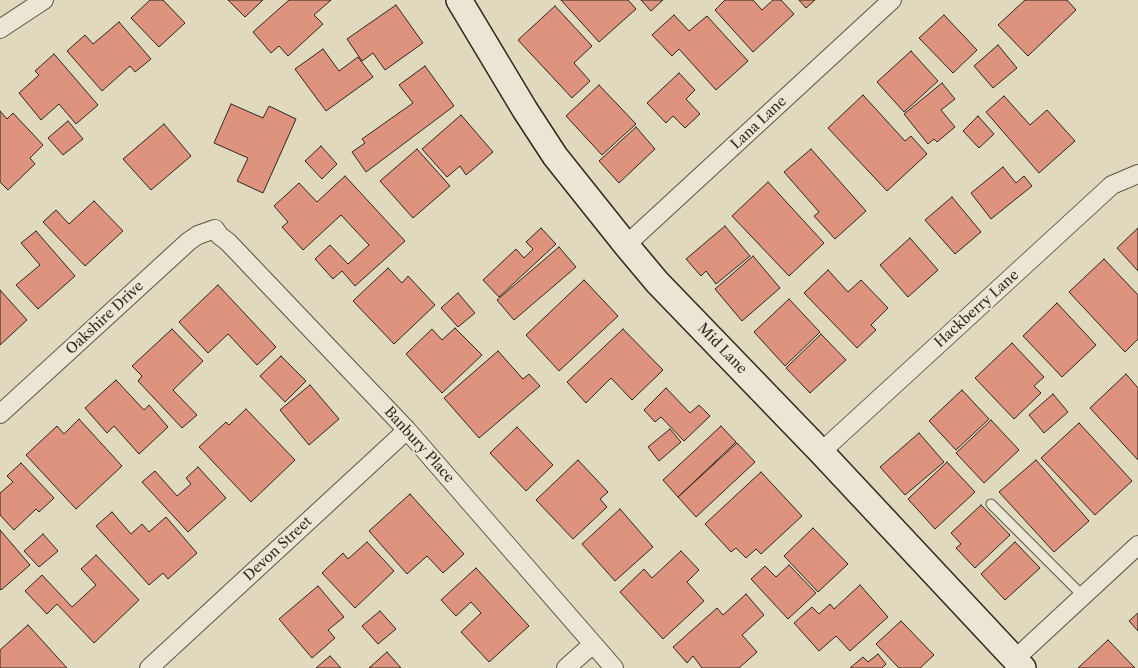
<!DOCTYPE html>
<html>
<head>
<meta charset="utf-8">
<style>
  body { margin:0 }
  canvas { display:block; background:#e0d9bd }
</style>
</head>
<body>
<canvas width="1138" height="668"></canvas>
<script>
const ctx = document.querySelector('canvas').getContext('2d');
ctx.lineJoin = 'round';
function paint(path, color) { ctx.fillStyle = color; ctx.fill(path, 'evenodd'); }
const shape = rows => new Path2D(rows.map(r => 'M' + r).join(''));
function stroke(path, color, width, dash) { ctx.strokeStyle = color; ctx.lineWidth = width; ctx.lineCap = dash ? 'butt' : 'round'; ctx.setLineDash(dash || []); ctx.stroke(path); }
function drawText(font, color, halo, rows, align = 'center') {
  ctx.font = font + ' "Libre Caslon Text",serif'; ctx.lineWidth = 4; ctx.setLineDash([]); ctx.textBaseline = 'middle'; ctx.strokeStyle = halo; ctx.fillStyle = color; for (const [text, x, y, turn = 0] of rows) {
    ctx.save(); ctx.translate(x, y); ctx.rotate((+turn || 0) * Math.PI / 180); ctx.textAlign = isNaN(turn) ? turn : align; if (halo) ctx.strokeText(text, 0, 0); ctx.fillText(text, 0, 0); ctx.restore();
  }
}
const building = shape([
  [150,0,163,0,185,23,159,47,131,18,150,0],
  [228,0,263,0,245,17,228,0],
  [289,0,331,0,314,15,323,24,288,56,279,46,271,53,253,32,289,0],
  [561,0,628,0,636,9,599,42,561,0],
  [641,0,663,0,651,11,641,0],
  [725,0,753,0,762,10,773,0,781,0,794,14,753,52,715,10,725,0],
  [799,0,815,0,806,8,799,0],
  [1025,0,1067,0,1076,10,1028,56,998,25,1025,0],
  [396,5,423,43,385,70,373,53,362,61,347,39,396,5],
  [555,6,592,46,574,63,590,81,572,98,518,40,555,6],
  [674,15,689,31,707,16,748,61,716,90,679,49,672,56,652,35,674,15],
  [944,15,977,50,953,73,919,38,944,15],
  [119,22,151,59,135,72,130,66,102,91,67,51,85,35,93,44,119,22],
  [998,45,1017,68,993,88,974,66,998,45],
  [323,49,339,71,358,57,373,77,326,111,295,69,323,49],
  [911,51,938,81,904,112,877,82,911,51],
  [54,54,98,105,76,124,59,104,41,120,19,93,39,75,35,71,54,54],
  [425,66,454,106,366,172,352,152,365,143,362,139,413,103,399,85,425,66],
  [679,73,695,90,686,99,700,114,685,128,673,116,666,123,647,103,679,73],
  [942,83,955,99,941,110,955,127,937,142,934,139,928,144,904,114,942,83],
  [599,85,636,124,602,155,566,116,599,85],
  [863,95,905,141,911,136,927,154,887,191,828,128,863,95],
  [1004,96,1030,125,1047,110,1075,141,1039,173,986,112,1004,96],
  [231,104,263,118,269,106,296,119,263,193,237,181,248,158,214,143,231,104],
  [0,111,7,119,13,113,43,145,30,158,35,164,8,190,0,182,0,111],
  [461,115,493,152,466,175,460,166,447,177,422,149,461,115],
  [978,116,994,134,979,148,963,131,978,116],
  [68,121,83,139,63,155,48,138,68,121],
  [164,124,191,156,151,190,123,159,164,124],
  [636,127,655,149,619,183,599,161,636,127],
  [321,146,337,164,322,179,305,161,321,146],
  [417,149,450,186,413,218,380,181,417,149],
  [811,149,866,211,835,239,814,216,819,212,784,172,811,149],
  [1003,167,1016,183,1024,176,1032,186,991,219,971,193,1003,167],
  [345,176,405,241,355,286,342,271,333,279,315,259,330,245,348,264,369,245,341,215,303,250,282,227,288,222,274,206,299,183,317,202,345,176],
  [768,182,824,243,789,276,732,216,768,182],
  [952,197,981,232,955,254,925,220,952,197],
  [94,201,123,231,85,266,43,222,56,210,69,224,94,201],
  [725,226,750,256,716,284,706,271,701,276,686,259,725,226],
  [541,228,556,244,499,297,483,280,516,249,524,258,533,249,526,242,541,228],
  [1138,228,1138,271,1117,248,1138,228],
  [36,231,75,276,38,309,16,285,40,265,21,243,36,231],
  [910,238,938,270,908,297,880,265,910,238],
  [559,247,576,267,514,320,497,300,559,247],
  [753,256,780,288,742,321,715,289,753,256],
  [1104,259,1138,295,1138,339,1125,352,1069,292,1104,259],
  [388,268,402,283,408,276,435,305,394,344,353,301,388,268],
  [828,270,848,292,861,280,888,308,871,325,876,330,857,348,804,293,828,270],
  [584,280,618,316,559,371,526,335,584,280],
  [218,285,276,347,257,365,228,334,208,353,179,322,218,285],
  [0,290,27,320,0,345,0,290],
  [458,293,475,313,458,327,441,308,458,293],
  [789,299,820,332,785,366,754,332,789,299],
  [1057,303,1096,345,1062,377,1023,336,1057,303],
  [455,328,482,355,442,393,406,354,432,329,442,340,455,328],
  [172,329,203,361,173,390,197,415,182,428,138,381,142,376,132,366,172,329],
  [623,329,663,370,632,400,611,378,586,403,567,382,623,329],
  [821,334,846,360,810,393,786,368,821,334],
  [1012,343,1044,377,1034,386,1041,393,1014,419,975,378,1012,343],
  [498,351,523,379,529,374,540,386,479,438,444,398,498,351],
  [281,356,306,381,285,402,260,376,281,356],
  [1126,374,1138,388,1138,460,1090,408,1126,374],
  [116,380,144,410,149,405,168,427,139,454,114,426,107,433,85,408,116,380],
  [310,385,339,419,309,445,280,410,310,385],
  [666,388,690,413,699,405,710,416,684,441,661,417,655,422,644,410,666,388],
  [962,390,989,419,956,450,929,421,962,390],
  [1053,394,1068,412,1044,433,1029,415,1053,394],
  [246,409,295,460,251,502,199,447,226,422,229,425,246,409],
  [79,419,122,466,76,509,26,455,57,426,64,434,79,419],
  [991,420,1019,450,984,483,956,453,991,420],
  [1079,423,1132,481,1095,515,1041,458,1079,423],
  [721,426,736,442,678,497,663,480,721,426],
  [517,427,553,465,526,491,490,453,517,427],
  [670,429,681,442,659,461,648,447,670,429],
  [919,433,944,462,905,495,880,467,919,433],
  [737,443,755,462,696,517,678,497,737,443],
  [578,460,608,492,600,499,607,507,573,539,536,500,578,460],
  [1036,460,1089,521,1054,552,999,492,1036,460],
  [947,462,975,492,935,529,908,499,947,462],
  [21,463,54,498,39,512,36,509,14,530,0,515,0,493,13,482,7,476,21,463],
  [198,467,226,498,188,532,142,482,155,471,177,496,191,484,186,478,198,467],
  [761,472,802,516,761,554,756,549,746,558,736,548,731,552,705,524,761,472],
  [410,494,464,554,443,573,427,556,407,574,369,531,410,494],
  [981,505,1010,535,975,568,956,548,961,544,951,533,981,505],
  [620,509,653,547,615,581,582,544,620,509],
  [112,512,131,534,142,524,149,532,166,517,197,553,168,579,163,573,149,585,96,526,112,512],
  [813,528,848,564,818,592,784,556,813,528],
  [0,530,30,565,1,590,0,589,0,530],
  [43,534,58,551,39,567,24,551,43,534],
  [367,542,394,571,355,608,322,573,343,553,348,559,367,542],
  [1015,542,1040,568,1005,600,981,574,1015,542],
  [681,551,699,570,687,582,704,601,663,639,620,592,644,569,652,578,681,551],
  [96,555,139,600,94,643,57,604,47,614,25,591,42,575,72,607,96,585,81,569,96,555],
  [789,565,816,593,788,619,751,579,765,566,776,577,789,565],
  [476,568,529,626,489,662,461,632,481,613,471,602,456,616,441,600,476,568],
  [860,585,888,617,850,651,836,636,819,651,794,623,812,607,819,614,830,604,834,609,860,585],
  [318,586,344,617,328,630,335,638,312,658,279,619,318,586],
  [746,594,764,615,742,635,757,652,739,668,702,668,693,656,687,663,673,647,717,608,723,615,746,594],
  [380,611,396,629,378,644,362,626,380,611],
  [1138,613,1138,631,1129,621,1138,613],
  [901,621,934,655,920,668,899,668,876,644,901,621],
  [28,625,67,668,0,668,0,650,28,625],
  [1108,640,1135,668,1078,668,1108,640],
  [387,652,401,668,369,668,387,652],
  [878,654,886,664,882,668,850,668,863,657,868,662,878,654],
  [330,656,341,668,316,668,330,656]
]);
paint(building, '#dd937e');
stroke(building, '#31271d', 1);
const lane = shape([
  [991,504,1083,596]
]);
const street = shape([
  [0,29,44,0],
  [626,245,892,0],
  [0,414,189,241,198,235,215,229,220,236,228,242,407,430,614,668],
  [821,452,1112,185,1138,174],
  [1015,659,1138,545],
  [149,668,407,430],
  [566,668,593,644]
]);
const secondary = shape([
  [459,0,525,110,555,156,626,245,657,282,821,452,1023,668]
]);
stroke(lane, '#5d5445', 11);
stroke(street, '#5d5445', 20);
stroke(secondary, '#31271d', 28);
stroke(lane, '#ebe6d4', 9);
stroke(street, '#ebe6d4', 18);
stroke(secondary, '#ebe6d4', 25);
drawText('14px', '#31271d', '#ebe6d4', [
  ["Lana Lane",759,123,-43],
  ["Hackberry Lane",977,309,-42],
  ["Oakshire Drive",105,318,-43],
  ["Mid Lane",722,349,46],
  ["Banbury Place",419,445,48],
  ["Devon Street",278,549,-43]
]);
</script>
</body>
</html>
